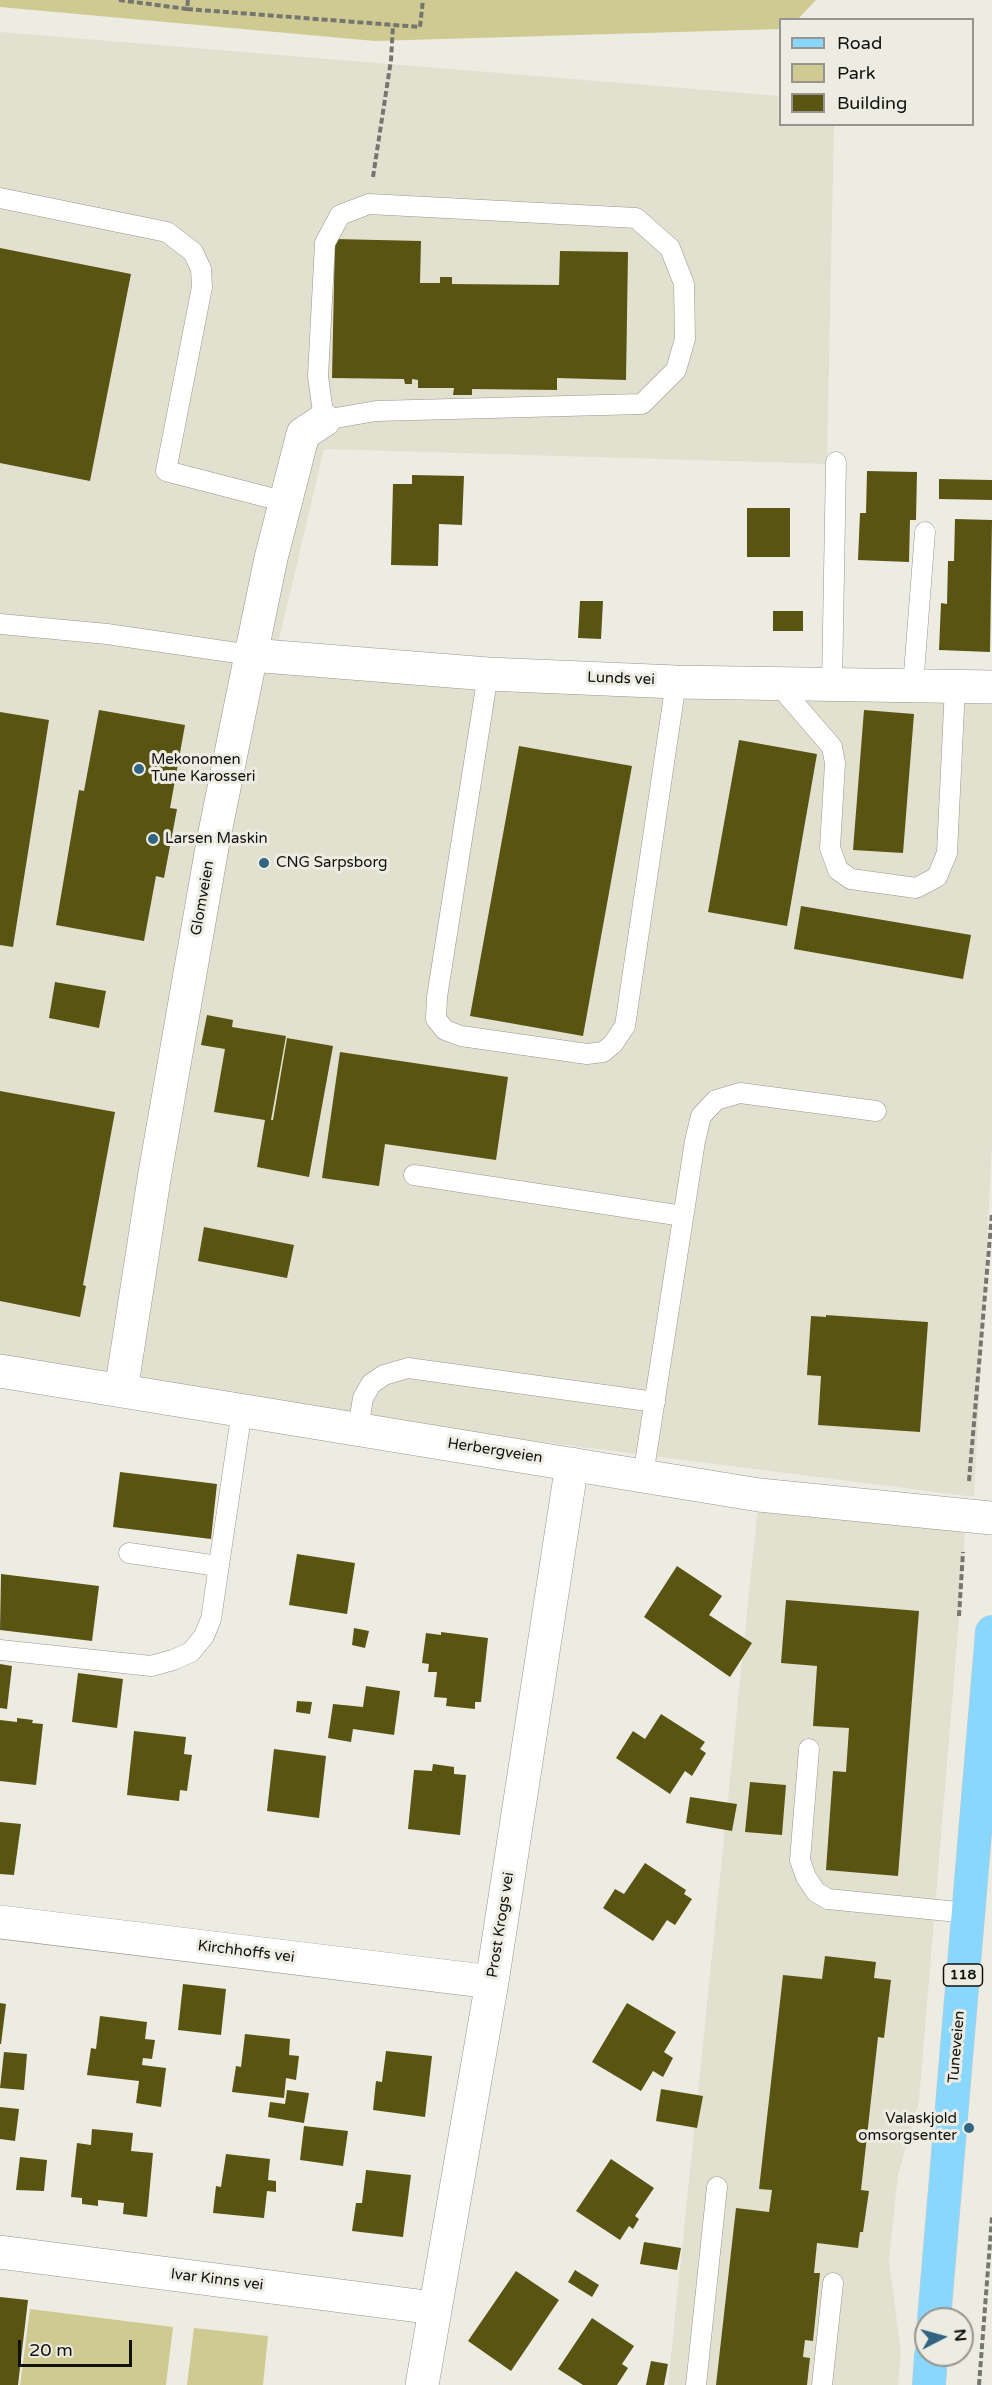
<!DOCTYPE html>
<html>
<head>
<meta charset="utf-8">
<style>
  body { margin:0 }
  #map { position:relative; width:992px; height:2385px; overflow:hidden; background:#edece3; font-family:"Varela Round",sans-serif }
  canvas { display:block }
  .legend { position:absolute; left:779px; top:18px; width:195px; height:108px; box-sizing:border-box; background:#edece3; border:2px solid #95948e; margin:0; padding:8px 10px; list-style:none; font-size:18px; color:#11110e }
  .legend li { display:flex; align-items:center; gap:12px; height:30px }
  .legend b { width:30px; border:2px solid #95948e }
  .north { position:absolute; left:914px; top:2307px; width:60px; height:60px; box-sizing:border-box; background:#edece3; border:2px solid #95948e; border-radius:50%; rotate:84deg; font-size:16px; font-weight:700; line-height:24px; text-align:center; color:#11110e }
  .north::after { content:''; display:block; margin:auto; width:21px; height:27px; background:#326582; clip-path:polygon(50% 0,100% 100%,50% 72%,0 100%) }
  .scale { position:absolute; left:18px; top:2340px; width:114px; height:27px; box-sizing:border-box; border:3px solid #11110e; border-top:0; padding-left:8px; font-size:18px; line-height:21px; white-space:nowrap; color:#11110e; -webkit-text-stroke:4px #edece3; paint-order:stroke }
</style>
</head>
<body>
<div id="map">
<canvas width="992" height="2385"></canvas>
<ul class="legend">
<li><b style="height:8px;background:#8ad7fe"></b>Road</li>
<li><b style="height:16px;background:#cfca91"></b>Park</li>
<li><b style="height:16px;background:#5a5413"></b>Building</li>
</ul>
<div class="north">N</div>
<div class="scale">20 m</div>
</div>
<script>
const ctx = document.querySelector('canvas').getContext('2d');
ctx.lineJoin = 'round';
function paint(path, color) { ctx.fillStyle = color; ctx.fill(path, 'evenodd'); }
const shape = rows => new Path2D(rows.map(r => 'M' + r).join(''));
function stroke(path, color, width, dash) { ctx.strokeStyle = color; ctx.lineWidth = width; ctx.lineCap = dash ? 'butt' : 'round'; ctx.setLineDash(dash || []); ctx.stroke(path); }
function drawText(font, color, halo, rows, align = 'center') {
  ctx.font = font + ' "Varela Round",sans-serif'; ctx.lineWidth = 6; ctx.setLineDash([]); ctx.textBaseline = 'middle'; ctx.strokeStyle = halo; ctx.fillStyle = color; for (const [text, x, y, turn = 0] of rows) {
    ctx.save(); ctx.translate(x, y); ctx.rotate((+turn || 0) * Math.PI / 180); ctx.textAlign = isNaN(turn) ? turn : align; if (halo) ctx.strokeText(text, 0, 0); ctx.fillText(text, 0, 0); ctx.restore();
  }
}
paint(shape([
  [0,32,780,96,780,124,834,125,827,464,324,449,275,657,992,691,992,1146,974,1497,0,1373],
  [759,1495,966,1516,959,1619,919,2101,898,2175,889,2260,901,2353,898,2385,668,2385]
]), '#e2e1d0');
paint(shape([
  [0,0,816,0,798,19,780,20,780,29,375,41,0,7],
  [30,2309,173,2327,166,2385,20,2385],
  [194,2328,268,2336,263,2385,187,2385]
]), '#cfca91');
paint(shape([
  [335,239,421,241,420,283,440,283,440,277,452,277,452,284,559,285,560,251,628,252,626,380,557,378,557,390,472,389,472,395,453,395,454,388,418,388,418,380,412,379,412,384,405,384,404,379,332,378],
  [0,248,131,274,90,481,0,463],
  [867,471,917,472,916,520,910,520,909,562,858,560,860,513,866,513],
  [412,475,464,476,462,525,439,524,438,566,391,565,393,484,412,484],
  [939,479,992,480,992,500,939,499],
  [747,508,790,508,790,557,747,557],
  [955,519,992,520,990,652,939,650,941,603,947,604,948,561,954,561],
  [580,601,603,601,601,639,578,638],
  [773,611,803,611,803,631,773,631],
  [99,710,185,725,170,808,177,809,164,878,156,876,144,941,56,925,79,790,84,791],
  [864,710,914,714,903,853,853,850],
  [0,712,49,720,13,947,0,945],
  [739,740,817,754,787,926,708,912],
  [519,746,632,766,583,1036,470,1016],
  [801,906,971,935,963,979,794,949],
  [55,982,106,991,99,1028,49,1018],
  [207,1015,233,1020,232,1027,286,1036,271,1120,273,1120,287,1038,333,1046,309,1177,257,1167,265,1120,214,1112,225,1049,201,1045],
  [340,1052,508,1077,496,1160,385,1144,379,1186,322,1178],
  [0,1091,115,1112,83,1285,86,1286,80,1317,0,1301],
  [204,1227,294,1245,287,1278,198,1261],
  [826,1315,928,1322,920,1432,818,1425,821,1376,807,1375,811,1316,826,1317],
  [120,1472,217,1484,211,1539,113,1527],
  [297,1554,355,1563,347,1614,289,1605],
  [677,1566,722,1596,709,1615,752,1643,730,1677,644,1617],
  [1,1574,99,1586,92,1641,0,1630],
  [786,1600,919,1611,898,1876,826,1870,833,1771,846,1772,849,1728,813,1726,817,1666,781,1663],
  [354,1628,369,1631,365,1648,352,1645],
  [441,1632,488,1638,481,1702,475,1702,475,1709,446,1706,447,1698,434,1697,437,1672,428,1672,429,1664,422,1663,426,1633,441,1635],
  [0,1664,12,1666,7,1709,0,1708],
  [78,1673,123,1679,117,1728,72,1722],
  [366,1686,400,1691,394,1735,353,1729,351,1742,328,1738,333,1704,363,1707],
  [297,1701,312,1702,310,1714,296,1712],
  [661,1714,705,1742,700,1749,706,1753,692,1776,685,1771,670,1794,616,1758,633,1731,645,1739],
  [17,1718,33,1720,32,1723,43,1724,36,1785,0,1781,0,1720,17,1722],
  [134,1731,186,1737,184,1754,192,1755,187,1791,180,1790,179,1801,127,1795],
  [274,1749,326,1756,319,1818,267,1811],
  [433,1764,454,1767,454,1774,466,1775,460,1835,408,1829,414,1770,432,1771],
  [750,1782,786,1785,782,1835,745,1832],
  [690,1797,737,1804,732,1831,686,1823],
  [0,1822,21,1824,14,1875,0,1874],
  [645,1863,686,1890,684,1894,692,1899,675,1925,667,1920,653,1941,603,1908,615,1889,624,1894],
  [825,1956,876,1962,874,1978,891,1980,884,2038,878,2037,861,2190,869,2191,863,2232,860,2232,858,2248,817,2243,814,2273,820,2273,813,2341,805,2340,803,2357,810,2358,807,2385,716,2385,736,2208,769,2212,772,2190,759,2189,783,1975,822,1979],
  [183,1984,226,1989,221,2035,178,2030],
  [0,2003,6,2004,1,2044,0,2044],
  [627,2003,676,2032,664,2052,673,2058,663,2077,653,2071,641,2091,592,2062],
  [100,2016,147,2022,145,2039,155,2040,152,2059,143,2058,142,2065,166,2068,161,2107,136,2103,139,2081,87,2075,91,2048,96,2049],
  [245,2034,290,2039,289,2055,299,2056,296,2080,286,2078,284,2098,232,2092,236,2066,241,2067],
  [386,2051,432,2056,425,2117,373,2110,376,2081,382,2082],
  [4,2052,27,2054,24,2090,0,2088],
  [661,2089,703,2096,697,2128,656,2121],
  [287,2090,309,2093,304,2123,268,2117,270,2102,285,2104],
  [0,2107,19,2109,15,2141,0,2139],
  [304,2126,348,2131,343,2166,300,2160],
  [92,2129,133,2133,131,2151,153,2153,147,2217,123,2214,124,2203,98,2200,98,2206,82,2204,82,2198,71,2197,77,2143,91,2145],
  [226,2154,270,2159,268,2180,276,2181,276,2192,267,2191,264,2218,213,2213,216,2186,221,2187],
  [20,2157,47,2160,44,2191,16,2190],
  [611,2159,654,2188,635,2216,639,2219,633,2229,629,2226,620,2240,576,2211],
  [366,2170,411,2175,403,2237,352,2231,356,2203,362,2203],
  [644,2242,681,2248,677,2270,640,2264],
  [575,2270,599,2285,592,2297,568,2282],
  [516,2271,559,2300,511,2371,468,2341],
  [0,2297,28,2300,18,2385,0,2385],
  [592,2318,634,2346,622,2364,628,2368,617,2385,583,2385,558,2369],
  [651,2361,668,2364,664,2385,646,2385]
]), '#5a5413');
const lane = shape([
  [0,198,167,232,193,252,201,269,202,287,166,471,286,502],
  [369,204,636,218,670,248,684,284,685,339,676,370,642,404,376,411,324,420,318,376,325,243,340,215,369,204],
  [0,624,107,634,251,655],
  [488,674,437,997,436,1019,445,1030,461,1036,587,1054,603,1052,613,1044,625,1026,676,682],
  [777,683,832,747,835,763,830,848,838,870,851,879,916,888,937,877,947,853,955,687],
  [832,685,836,462],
  [913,686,925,532],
  [414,1175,683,1216],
  [358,1429,363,1398,371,1384,384,1375,408,1368,655,1402],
  [643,1476,695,1141,701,1116,716,1100,740,1093,876,1111],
  [129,1553,218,1566],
  [0,1650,151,1666,173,1660,191,1652,204,1636,211,1619,242,1410],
  [809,1749,800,1860,806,1877,816,1892,828,1899,968,1913],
  [696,2385,717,2187],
  [822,2385,833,2283]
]);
const street = shape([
  [251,655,488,674,676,682,992,687],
  [0,1371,759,1495,992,1518],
  [121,1391,154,1179,213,842,251,655,271,558,303,434,324,420],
  [0,1922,492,1982],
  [0,2252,434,2308],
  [422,2385,492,1982,572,1464]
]);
const primary = shape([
  [934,2319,992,1632],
  [929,2385,931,2355]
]);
stroke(lane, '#97968e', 21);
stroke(street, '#97968e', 34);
stroke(primary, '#cbcbca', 34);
stroke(shape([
  [119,0,187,9],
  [188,0,187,9,420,27,423,0],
  [373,177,391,60,393,25],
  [969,1481,992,1213],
  [959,1616,963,1552],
  [979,2385,992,2217]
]), '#767670', 4, [6, 3]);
stroke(lane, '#fff', 20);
stroke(street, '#fff', 33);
stroke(primary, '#8ad7fe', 33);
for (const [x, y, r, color] of [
  [139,769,6,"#326582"],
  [153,839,6,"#326582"],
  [264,863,6,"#326582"],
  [969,2128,6,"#326582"]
]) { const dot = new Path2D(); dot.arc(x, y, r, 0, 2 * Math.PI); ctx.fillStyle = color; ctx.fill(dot); stroke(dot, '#edece3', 2); }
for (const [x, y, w] of [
  [963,1975,39]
]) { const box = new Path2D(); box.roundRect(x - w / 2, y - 11, w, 22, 4.5); ctx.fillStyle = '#edece3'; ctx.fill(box); stroke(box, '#11110e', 1.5); }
drawText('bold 14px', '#11110e', null, [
  ["118",963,1975]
]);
drawText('15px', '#11110e', '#edece3', [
  ["Lunds vei",621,679,2],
  ["Glomveien",203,898,-80],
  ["Herbergveien",495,1451,9],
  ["Prost Krogs vei",501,1925,-81],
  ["Kirchhoffs vei",246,1952,7],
  ["Tuneveien",957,2047,-85],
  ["Ivar Kinns vei",217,2280,7]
]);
drawText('15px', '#11110e', '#edece3', [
  ["Mekonomen",151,760],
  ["Tune Karosseri",151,777],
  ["Larsen Maskin",165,839],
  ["CNG Sarpsborg",276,863],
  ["Valaskjold",957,2119,"right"],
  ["omsorgsenter",957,2136,"right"]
], 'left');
</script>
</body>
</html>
